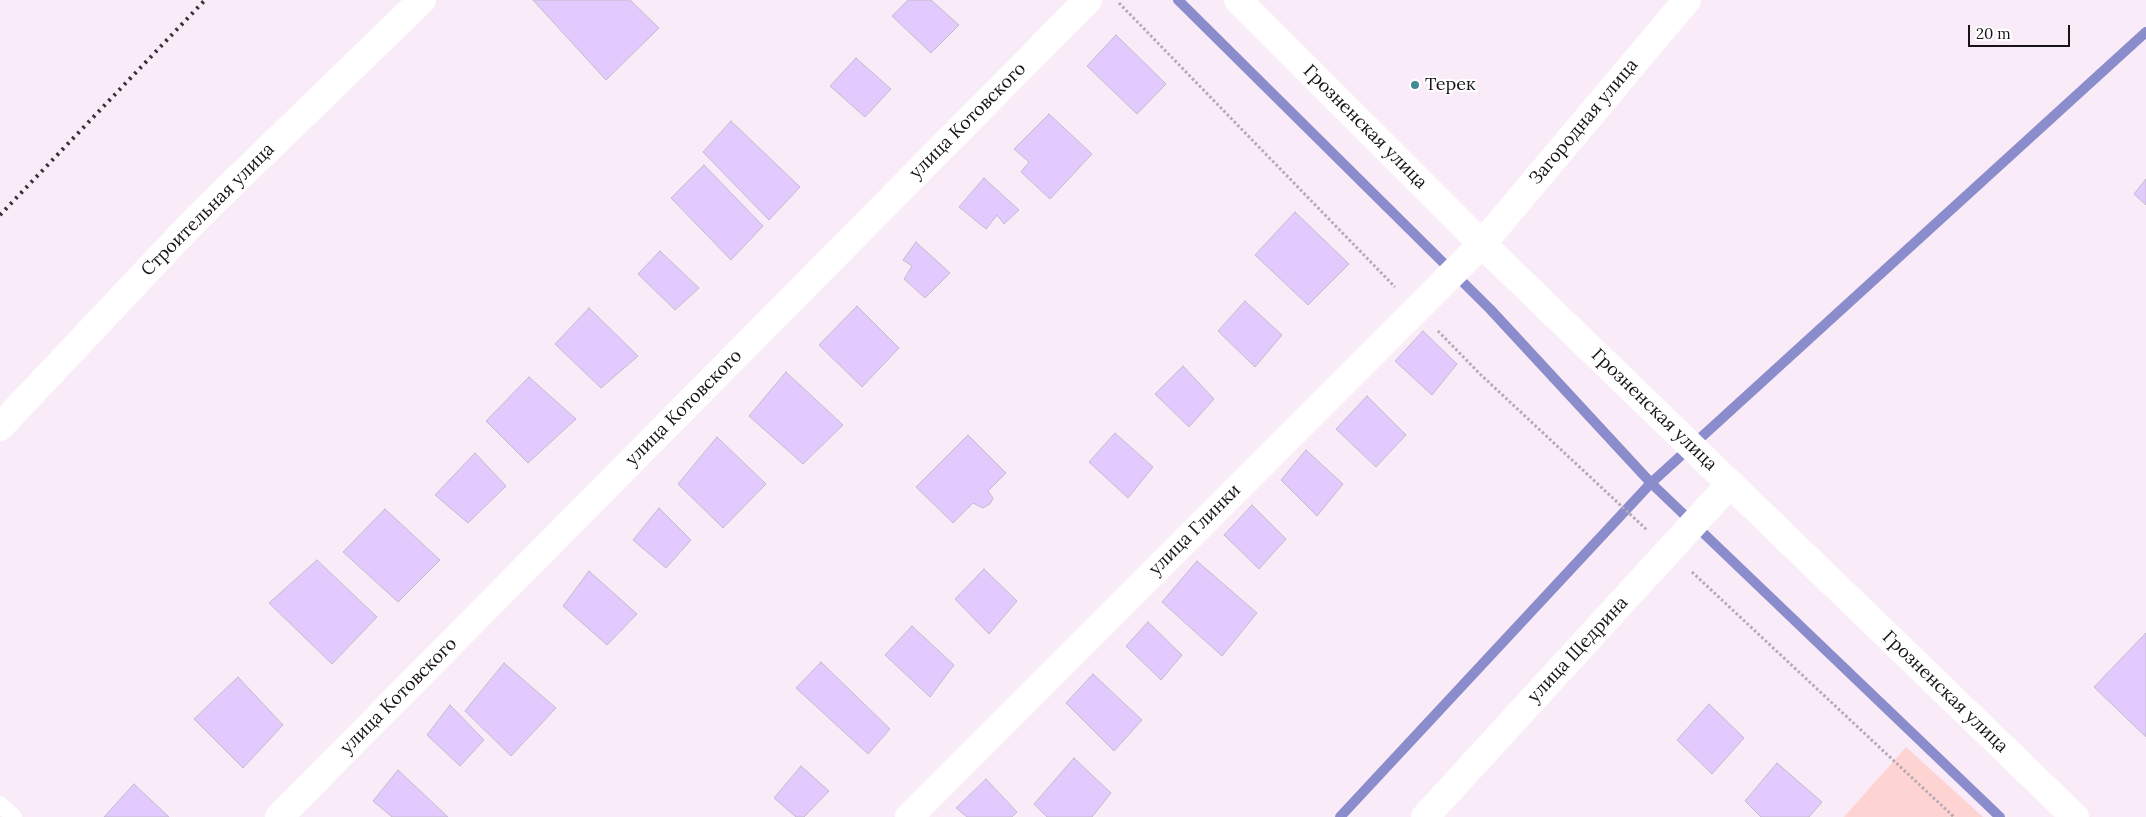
<!DOCTYPE html>
<html>
<head>
<meta charset="utf-8">
<style>
  body { margin:0 }
  #map { position:relative; width:2146px; height:817px; overflow:hidden; background:#faebf8; font-family:Lora,serif }
  canvas { display:block }
  .scale { position:absolute; left:1968px; top:25px; width:102px; height:22px; box-sizing:border-box; border:2px solid #181317; border-top:0; padding-left:6px; font-size:15px; line-height:18px; white-space:nowrap; color:#181317; -webkit-text-stroke:4px #fff; paint-order:stroke }
</style>
</head>
<body>
<div id="map">
<canvas width="2146" height="817"></canvas>
<div class="scale">20 m</div>
</div>
<script>
const ctx = document.querySelector('canvas').getContext('2d');
ctx.lineJoin = 'round';
function paint(path, color) { ctx.fillStyle = color; ctx.fill(path, 'evenodd'); }
const shape = rows => new Path2D(rows.map(r => 'M' + r).join(''));
function stroke(path, color, width, dash) { ctx.strokeStyle = color; ctx.lineWidth = width; ctx.lineCap = dash ? 'butt' : 'round'; ctx.setLineDash(dash || []); ctx.stroke(path); }
function drawText(font, color, halo, rows, align = 'center') {
  ctx.font = font + ' Lora,serif'; ctx.lineWidth = 4; ctx.setLineDash([]); ctx.textBaseline = 'middle'; ctx.strokeStyle = halo; ctx.fillStyle = color; for (const [text, x, y, turn = 0] of rows) {
    ctx.save(); ctx.translate(x, y); ctx.rotate((+turn || 0) * Math.PI / 180); ctx.textAlign = isNaN(turn) ? turn : align; if (halo) ctx.strokeText(text, 0, 0); ctx.fillText(text, 0, 0); ctx.restore();
  }
}
paint(shape([
  [1906,747,1983,817,1844,817]
]), '#fdd4d2');
stroke(shape([
  [1178,0,1490,309,1651,483,2000,817],
  [1340,817,1651,483,2146,32]
]), '#8a8ccc', 10);
const building = shape([
  [533,0,630,0,659,28,606,80,533,0],
  [908,0,931,0,959,25,931,53,892,16,908,0],
  [1116,35,1166,84,1137,114,1087,66,1116,35],
  [856,58,891,89,865,117,830,86,856,58],
  [1049,114,1092,154,1050,199,1021,172,1029,162,1014,149,1049,114],
  [731,121,800,187,769,220,703,152,731,121],
  [704,165,763,226,731,260,671,198,704,165],
  [984,178,1019,210,1004,224,997,215,986,229,959,207,984,178],
  [2146,179,2146,205,2134,194,2146,179],
  [1295,212,1349,264,1308,305,1255,255,1295,212],
  [916,242,950,273,925,298,904,279,912,266,903,260,916,242],
  [660,251,699,288,675,310,638,274,660,251],
  [1245,301,1282,335,1255,367,1218,331,1245,301],
  [857,306,899,348,862,387,819,345,857,306],
  [589,308,638,356,601,388,555,344,589,308],
  [1423,331,1457,364,1432,395,1395,361,1423,331],
  [1183,366,1214,399,1189,427,1155,394,1183,366],
  [786,372,843,425,803,464,749,416,786,372],
  [529,377,576,419,528,463,486,421,529,377],
  [1367,396,1406,435,1376,467,1336,429,1367,396],
  [1115,433,1153,467,1128,498,1089,462,1115,433],
  [968,435,1006,473,988,491,993,498,990,504,983,508,973,503,953,523,916,487,968,435],
  [717,437,766,484,723,528,678,484,717,437],
  [1306,450,1343,484,1317,516,1281,480,1306,450],
  [475,453,506,486,468,523,435,495,475,453],
  [1252,505,1286,539,1259,569,1224,535,1252,505],
  [659,508,691,540,666,568,633,540,659,508],
  [385,509,440,560,398,602,343,552,385,509],
  [317,560,377,617,332,664,269,603,317,560],
  [1197,561,1257,613,1222,656,1162,602,1197,561],
  [984,569,1017,601,989,634,955,599,984,569],
  [589,571,637,614,607,645,563,606,589,571],
  [1148,622,1182,655,1161,680,1126,646,1148,622],
  [912,626,954,665,930,697,885,655,912,626],
  [2146,633,2146,737,2094,687,2146,633],
  [821,662,890,729,868,754,796,688,821,662],
  [504,663,556,708,511,756,465,711,504,663],
  [1093,674,1142,720,1114,751,1066,703,1093,674],
  [238,677,283,725,243,768,194,719,238,677],
  [1709,704,1744,738,1712,774,1677,740,1709,704],
  [450,705,484,740,460,766,427,735,450,705],
  [1074,758,1111,793,1092,817,1047,817,1034,804,1074,758],
  [1777,763,1822,802,1809,817,1761,817,1745,801,1777,763],
  [801,766,829,791,804,817,796,817,774,798,801,766],
  [398,770,448,817,392,817,373,801,398,770],
  [986,779,1017,812,1012,817,967,817,956,808,986,779],
  [134,784,169,817,104,817,134,784]
]);
paint(building, '#e3cafe');
stroke(building, '#c2bbca', 1);
stroke(shape([
  [1119,3,1395,287],
  [1438,331,1480,374,1647,530],
  [1692,572,1954,817]
]), '#b5a9b3', 3, [2.5, 2.5]);
stroke(shape([
  [0,804,14,817]
]), '#fff', 16);
stroke(shape([
  [279,817,1088,0],
  [909,817,1482,244],
  [1425,817,1730,484]
]), '#fff', 28);
stroke(shape([
  [0,427,197,218,422,0]
]), '#fff', 28);
stroke(shape([
  [1482,244,1687,0]
]), '#fff', 28);
stroke(shape([
  [1238,0,1482,244,2075,817]
]), '#fff', 28);
stroke(shape([
  [0,215,205,0]
]), '#373136', 4, [2.5, 5]);
for (const [x, y, r, color] of [
  [1415,85,5,"#448a95"]
]) { const dot = new Path2D(); dot.arc(x, y, r, 0, 2 * Math.PI); ctx.fillStyle = color; ctx.fill(dot); stroke(dot, '#fff', 2); }
drawText('18px', '#181317', '#fff', [
  ["Терек",1425,85]
], 'left');
drawText('18px', '#181317', '#fff', [
  ["улица Котовского",968,121,-45],
  ["Загородная улица",1584,122,-50],
  ["Грозненская улица",1365,127,45],
  ["Строительная улица",208,210,-45],
  ["улица Котовского",684,408,-45],
  ["Грозненская улица",1654,410,44],
  ["улица Глинки",1195,530,-45],
  ["улица Щедрина",1578,650,-47],
  ["Грозненская улица",1945,692,44],
  ["улица Котовского",399,696,-45]
]);
</script>
</body>
</html>
